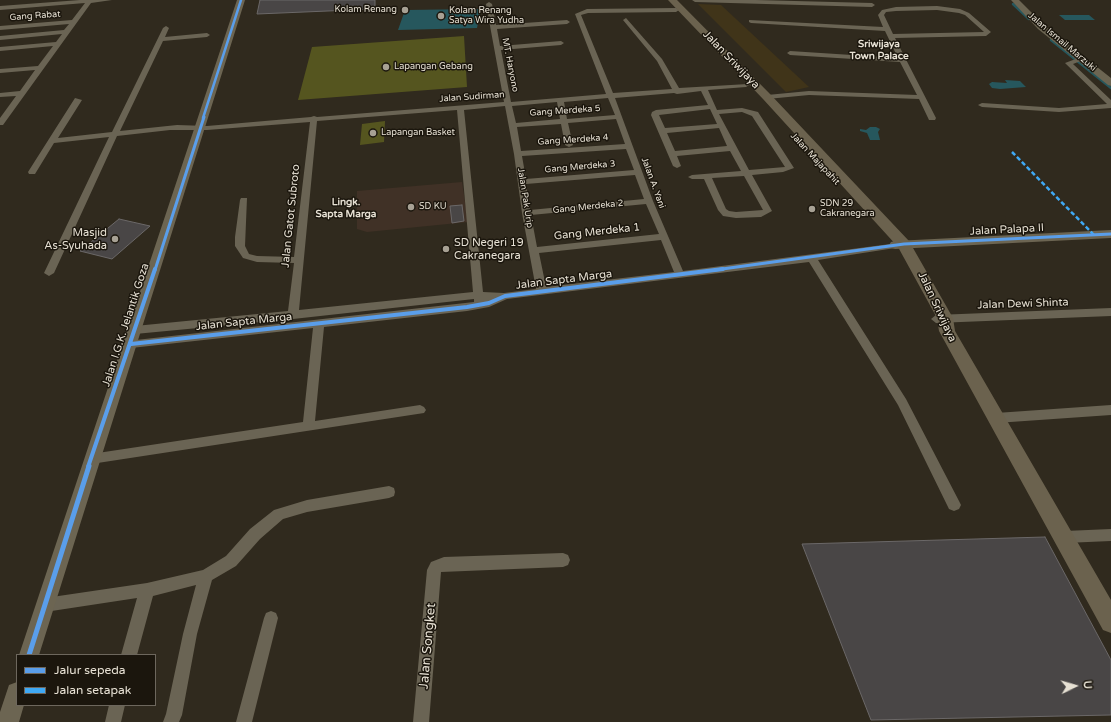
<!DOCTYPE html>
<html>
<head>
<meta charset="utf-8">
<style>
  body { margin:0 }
  #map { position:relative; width:1111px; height:722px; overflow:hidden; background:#302a1e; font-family:"Varela Round",sans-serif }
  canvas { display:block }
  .legend { position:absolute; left:16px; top:654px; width:140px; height:52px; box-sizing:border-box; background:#1b160d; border:1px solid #6d675d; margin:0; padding:5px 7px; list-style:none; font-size:12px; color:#e7e1d4 }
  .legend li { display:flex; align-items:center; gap:8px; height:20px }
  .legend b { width:20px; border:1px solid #6d675d }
  .north { position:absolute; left:1055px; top:666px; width:40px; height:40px; -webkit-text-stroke:3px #1b160d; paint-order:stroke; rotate:85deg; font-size:11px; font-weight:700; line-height:16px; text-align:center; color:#e7e1d4 }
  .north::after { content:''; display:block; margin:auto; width:14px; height:18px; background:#e7e1d4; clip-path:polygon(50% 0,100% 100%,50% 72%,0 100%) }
</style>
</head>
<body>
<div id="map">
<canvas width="1111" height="722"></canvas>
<ul class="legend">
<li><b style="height:5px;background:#5a9eea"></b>Jalur sepeda</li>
<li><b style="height:5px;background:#3fa9f5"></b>Jalan setapak</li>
</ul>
<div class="north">U</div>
</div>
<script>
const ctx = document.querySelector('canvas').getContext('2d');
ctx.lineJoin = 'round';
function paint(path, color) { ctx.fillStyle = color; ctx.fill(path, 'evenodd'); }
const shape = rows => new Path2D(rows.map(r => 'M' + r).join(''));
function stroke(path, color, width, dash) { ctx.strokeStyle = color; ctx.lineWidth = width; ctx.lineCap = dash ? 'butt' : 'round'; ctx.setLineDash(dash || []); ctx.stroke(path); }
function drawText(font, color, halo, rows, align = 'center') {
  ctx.font = font + ' "Varela Round",sans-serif'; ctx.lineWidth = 3; ctx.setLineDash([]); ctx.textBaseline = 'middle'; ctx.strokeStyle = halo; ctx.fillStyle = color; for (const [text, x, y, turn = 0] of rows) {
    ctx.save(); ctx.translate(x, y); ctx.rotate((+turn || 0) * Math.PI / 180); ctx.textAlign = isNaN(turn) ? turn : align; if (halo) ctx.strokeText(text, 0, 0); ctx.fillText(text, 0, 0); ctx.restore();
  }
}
paint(shape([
  [698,4,721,5,809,87,786,92]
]), '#403419');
paint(shape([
  [462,182,468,222,367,232,357,229,357,191]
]), '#403126');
paint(shape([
  [464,36,467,87,298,100,312,47],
  [385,121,384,142,360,145,362,124]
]), '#55551f');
paint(shape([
  [481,9,477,28,398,30,405,10],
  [1059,15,1089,15,1095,20,1065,20],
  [1005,80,1020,81,1026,87,1000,89,992,88,989,84,992,82,1007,83],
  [870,127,876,127,880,129,878,132,880,140,870,140,867,133,860,131,860,129,866,130]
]), '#26575d');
stroke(shape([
  [1013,4,1029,19],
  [1051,40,1111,88]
]), '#26575d', 2.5);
const building = shape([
  [260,0,375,0,375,9,257,14,260,0],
  [462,205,464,221,452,223,450,206,462,205],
  [119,219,150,226,112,259,80,251,119,219],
  [1045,537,1111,660,1111,715,871,720,802,544,1045,537]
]);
paint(building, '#494646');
stroke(building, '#6b6868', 1);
paint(shape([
  [80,0,112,0,91,3,3,125,0,125,0,118,16,96,0,97,0,93,20,91,35,70,0,73,0,69,38,66,53,46,0,51,0,47,56,42,62,34,0,40,0,36,64,30,69,24,0,30,0,26,72,20,85,3,0,10,0,6,80,0],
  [692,0,756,0,872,3,875,5,872,7,695,2,692,0],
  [489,2,492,4,496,25,567,20,570,22,567,24,497,29,500,46,561,41,564,43,561,45,501,50,511,102,606,94,575,14,587,9,676,8,679,10,676,12,588,13,581,15,613,93,672,89,657,61,623,20,626,18,662,59,679,88,748,84,749,85,746,87,708,90,717,110,742,108,758,112,794,168,783,172,752,175,772,211,761,217,736,218,723,216,718,210,704,179,692,179,688,177,692,175,741,171,730,151,677,156,681,166,677,168,673,166,651,115,652,112,656,110,708,105,701,91,677,94,674,93,615,98,653,201,683,271,898,243,900,245,895,248,818,260,906,399,959,501,961,505,959,509,954,511,949,509,898,405,809,262,507,299,489,307,467,311,324,327,315,421,420,405,424,407,426,410,424,413,91,464,87,463,85,459,87,455,91,454,303,422,313,328,131,348,127,347,126,344,127,341,474,302,474,299,293,319,135,334,131,333,130,330,135,326,288,311,294,263,257,262,243,258,235,246,235,237,240,200,241,198,247,198,245,246,249,254,257,256,294,257,310,122,207,130,170,130,117,136,54,273,49,276,44,273,109,137,54,143,35,174,29,174,28,172,75,98,82,100,58,138,112,132,163,28,166,26,169,28,165,37,207,33,210,35,207,37,163,41,120,131,177,125,207,126,311,117,314,116,317,117,504,102,486,4,489,2],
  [608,98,615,115,567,119,564,102,608,98],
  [557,102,560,119,516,123,512,106,557,102],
  [505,106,514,154,522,213,536,289,504,293,483,292,464,110,505,106],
  [710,109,717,124,665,128,659,115,710,109],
  [457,110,473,292,299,310,317,121,457,110],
  [742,112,752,116,785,167,749,170,719,114,742,112],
  [616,119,625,144,521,151,517,127,561,124,565,145,569,147,573,145,568,123,616,119],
  [719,128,727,146,675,151,667,133,719,128],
  [626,149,634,170,526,179,522,156,626,149],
  [635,175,644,199,530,210,526,184,635,175],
  [744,176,763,210,736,212,729,211,726,209,712,178,744,176],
  [646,204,659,234,537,247,531,215,646,204],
  [661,240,674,272,546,287,539,253,661,240],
  [937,6,960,9,969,13,991,32,986,36,895,38,936,118,935,120,929,120,919,99,809,95,767,99,763,97,767,95,809,91,917,95,900,62,790,55,787,53,790,51,898,58,885,31,751,23,749,22,749,20,883,27,878,15,882,10,896,7,937,6],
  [937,10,959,13,965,15,984,32,893,34,884,15,886,12,896,11,937,10],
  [1081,57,1083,58,1083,60,1073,64,1111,100,1111,108,1059,112,982,107,978,105,982,103,1059,108,1107,104,1065,63,1081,57],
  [1111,308,1111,316,936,323,931,319,936,315,1111,308],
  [1111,405,1111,415,996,423,992,421,990,418,992,415,996,413,1111,405],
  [389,486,394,488,395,492,394,496,389,498,307,512,283,519,260,539,236,566,212,580,197,634,182,715,179,722,163,722,166,714,183,634,196,585,153,596,137,655,121,655,137,598,45,612,40,610,38,605,40,600,45,598,147,583,203,570,226,556,250,529,274,510,307,500,389,486],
  [1111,529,1111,541,1065,543,1060,542,1058,537,1060,532,1065,531,1111,529],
  [563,553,568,555,570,560,568,565,563,567,441,572,429,722,413,722,427,570,431,562,444,557,563,553],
  [271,611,276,613,278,618,252,722,236,722,264,618,266,613,271,611],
  [109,705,125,705,121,722,105,722,109,705]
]), '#6a6454');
paint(shape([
  [237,0,245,0,39,655,19,655,237,0],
  [1011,0,1019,0,1044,25,1111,78,1111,86,1108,85,1038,29,1011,0],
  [1111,230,1111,238,895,249,891,248,889,245,891,242,895,241,1111,230],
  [17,682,17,705,24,705,19,722,0,722,0,712,9,685,17,682]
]), '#6c6552');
paint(shape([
  [668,0,677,0,771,95,909,241,953,318,955,331,1111,600,1111,633,1103,630,939,331,937,318,898,247,763,99,668,0]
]), '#6b624e');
stroke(shape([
  [1012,152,1094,235]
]), '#3fa9f5', 2.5, [4.5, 2.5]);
stroke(shape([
  [203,118,241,0]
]), '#5a9eea', 2.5);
stroke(shape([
  [155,270,204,117],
  [715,270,904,244,1111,234]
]), '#5a9eea', 3);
stroke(shape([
  [131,344,467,307,489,303,505,296,723,269],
  [88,467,155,269]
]), '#5a9eea', 4);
stroke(shape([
  [29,655,89,466]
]), '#5a9eea', 5);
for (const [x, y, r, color] of [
  [405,10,4,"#a7a194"],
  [441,16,4,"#a7a194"],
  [386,67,4,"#a7a194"],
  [373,133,4,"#a7a194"],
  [411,207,4,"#a7a194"],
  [812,209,4,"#a7a194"],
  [115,239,4,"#a7a194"],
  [446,249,4,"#a7a194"]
]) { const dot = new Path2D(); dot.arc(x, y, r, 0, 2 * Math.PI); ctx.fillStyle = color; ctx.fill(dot); stroke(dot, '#1b160d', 1.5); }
drawText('9px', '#e7e1d4', '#1b160d', [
  ["Kolam Renang",397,10,"right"],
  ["Kolam Renang",449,11],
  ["Satya Wira Yudha",449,21],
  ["Lapangan Gebang",394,67],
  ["Lapangan Basket",381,133],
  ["SDN 29",820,204],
  ["Cakranegara",820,214],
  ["SD KU",419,207]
], 'left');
drawText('9px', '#e7e1d4', '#1b160d', [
  ["Gang Rabat",35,16,-4],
  ["Jalan Ismail Marzuki",1062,42,40],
  ["MT. Haryono",510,65,79],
  ["Jalan Sudirman",472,97,-4],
  ["Gang Merdeka 5",565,111,-4],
  ["Gang Merdeka 4",573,140,-4],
  ["Jalan Majapahit",815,159,47],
  ["Gang Merdeka 3",580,167,-5],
  ["Jalan A. Yani",653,183,70],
  ["Jalan Pak Urip",525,198,81],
  ["Gang Merdeka 2",588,207,-6]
]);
drawText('bold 10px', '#e7e1d4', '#1b160d', [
  ["Sriwijaya",879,44],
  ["Town Palace",879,56],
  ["Lingk.",346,202],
  ["Sapta Marga",346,214]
]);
drawText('11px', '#e7e1d4', '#1b160d', [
  ["Jalan Sriwijaya",731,60,46],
  ["Jalan Gatot Subroto",291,216,-84],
  ["Jalan Palapa II",1007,230,-3],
  ["Gang Merdeka 1",597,232,-6],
  ["Jalan Sapta Marga",564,280,-7],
  ["Jalan Dewi Shinta",1023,304,-2],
  ["Jalan Sriwijaya",937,307,65],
  ["Jalan Sapta Marga",244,322,-6],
  ["Jalan I.G.K. Jelantik Goza",126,325,-72]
]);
drawText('11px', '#e7e1d4', '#1b160d', [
  ["Masjid",107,233],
  ["As-Syuhada",107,246],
  ["SD Negeri 19",454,243,"left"],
  ["Cakranegara",454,256,"left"]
], 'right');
drawText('13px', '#e7e1d4', '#1b160d', [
  ["Jalan Songket",428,646,-85]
]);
</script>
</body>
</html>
